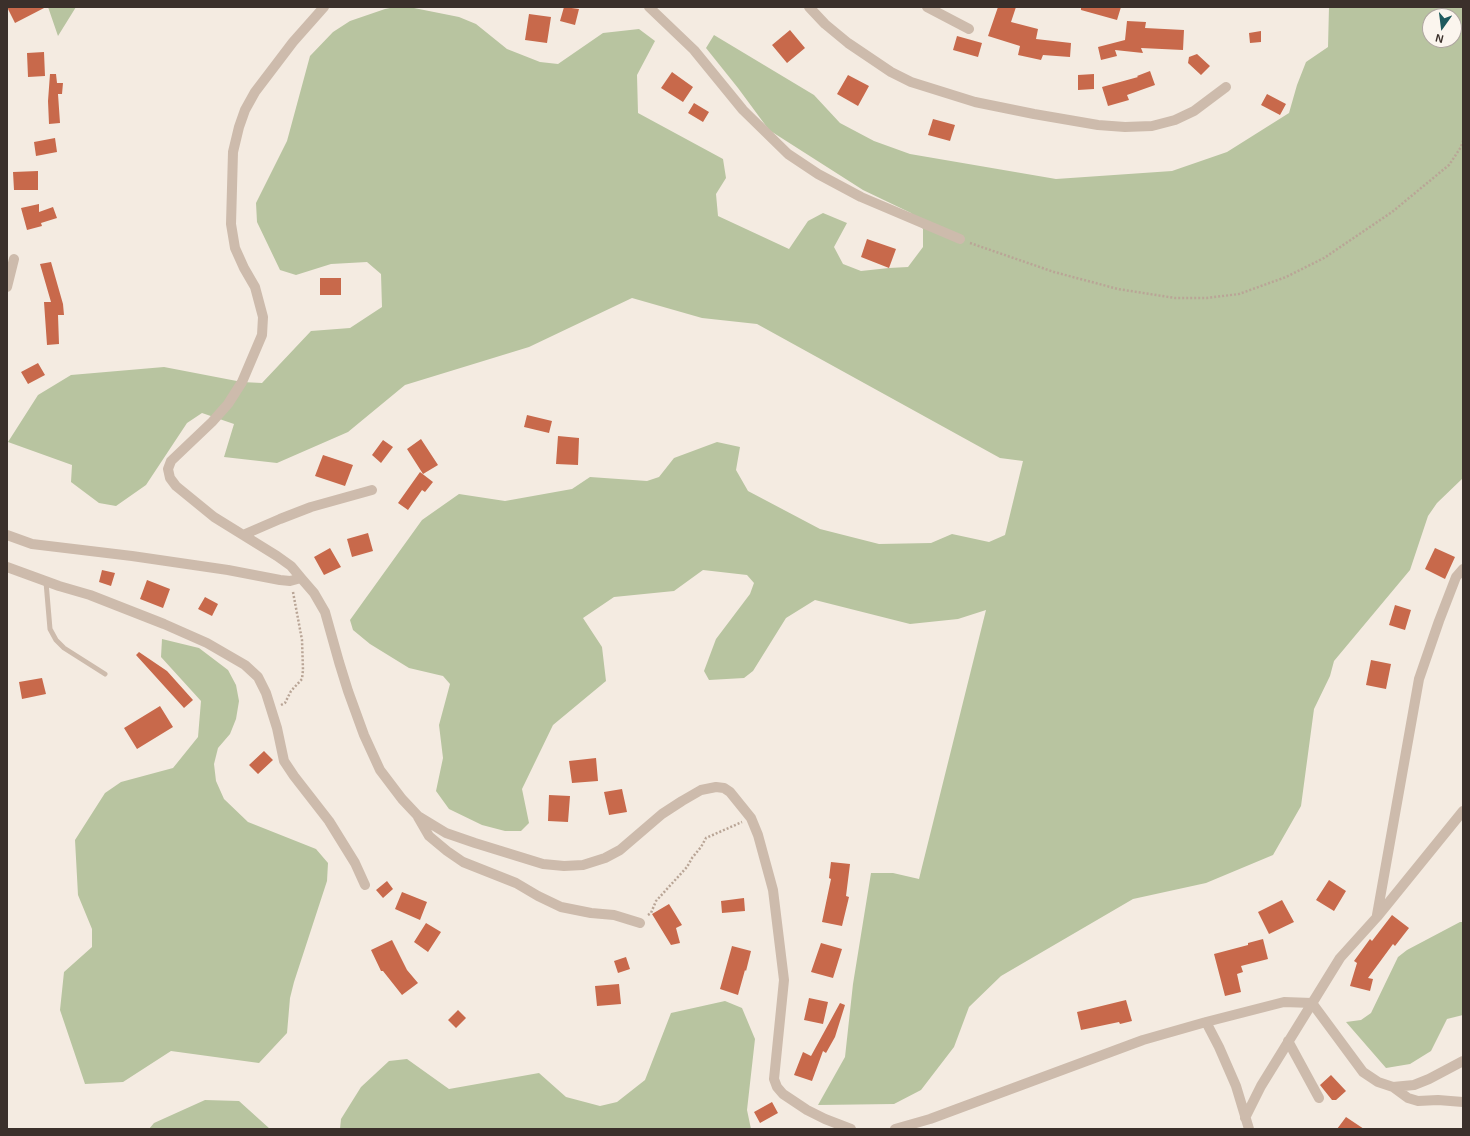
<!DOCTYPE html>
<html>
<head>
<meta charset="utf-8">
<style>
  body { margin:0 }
  #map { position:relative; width:1470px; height:1136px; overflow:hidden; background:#f4ebe1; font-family:Helvetica,sans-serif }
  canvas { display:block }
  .frame { position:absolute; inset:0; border:8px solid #3b302b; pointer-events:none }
  .north { position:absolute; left:1422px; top:8px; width:40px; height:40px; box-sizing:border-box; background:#fbf5ee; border:1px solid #aea6a0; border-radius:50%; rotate:194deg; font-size:11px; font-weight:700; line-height:16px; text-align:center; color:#3b302b }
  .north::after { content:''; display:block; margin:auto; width:14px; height:18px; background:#1f5a5e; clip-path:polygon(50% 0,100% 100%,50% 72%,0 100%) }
</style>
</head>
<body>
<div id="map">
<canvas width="1470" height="1136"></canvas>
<div class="frame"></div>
<div class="north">N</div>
</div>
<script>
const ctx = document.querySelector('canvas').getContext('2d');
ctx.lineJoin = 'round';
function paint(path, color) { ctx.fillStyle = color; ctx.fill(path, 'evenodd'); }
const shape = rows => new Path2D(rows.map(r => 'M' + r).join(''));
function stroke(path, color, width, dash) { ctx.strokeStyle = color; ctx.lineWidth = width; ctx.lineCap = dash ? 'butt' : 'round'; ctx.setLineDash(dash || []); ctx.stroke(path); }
paint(shape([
  [48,7,76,7,58,36],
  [395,7,409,7,459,17,476,24,507,49,540,62,558,64,603,33,639,29,655,41,637,75,638,113,723,159,726,178,716,194,718,216,789,249,808,221,823,213,847,223,834,247,843,264,861,271,889,268,908,267,923,247,923,229,911,213,863,190,769,130,738,88,706,48,714,35,814,95,840,123,874,141,910,154,1056,179,1172,171,1227,152,1289,113,1297,85,1306,62,1328,47,1329,7,1463,7,1463,478,1437,503,1428,516,1410,570,1334,661,1330,676,1314,709,1301,806,1273,855,1206,883,1133,899,1001,976,969,1007,954,1047,921,1090,894,1104,818,1105,845,1057,853,984,871,873,893,873,919,879,986,610,958,619,910,624,815,600,786,618,753,671,744,678,709,680,704,671,716,639,750,594,754,583,747,575,703,570,674,591,614,597,583,618,602,647,606,681,553,725,522,789,529,823,521,831,505,831,482,825,449,809,436,791,443,758,439,725,450,684,443,676,409,668,370,644,353,630,350,620,422,520,459,494,505,501,572,489,590,477,647,481,659,477,674,458,717,442,740,447,736,470,748,491,820,529,879,544,931,543,952,534,989,542,1005,535,1023,461,1000,458,757,324,702,318,632,298,529,347,405,385,348,432,277,463,224,457,234,424,202,413,187,423,146,485,116,506,99,503,71,482,72,465,8,442,38,395,71,375,164,367,242,382,262,383,311,331,350,328,382,307,381,274,367,262,331,264,296,275,280,270,257,222,256,203,287,141,310,56,333,32,350,21,385,9],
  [1430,16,1454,16,1454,40,1430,40],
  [162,639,199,648,228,670,236,685,239,701,236,719,230,734,218,748,214,764,216,781,224,799,248,822,316,849,328,863,327,881,294,982,290,998,287,1033,259,1063,171,1051,123,1082,85,1084,60,1010,64,972,92,947,92,929,78,895,75,840,105,793,121,782,173,768,198,737,201,701,161,657],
  [1460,922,1463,922,1463,1015,1447,1019,1431,1051,1410,1064,1386,1068,1346,1022,1361,1020,1371,1013,1398,957,1407,950],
  [725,1001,742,1008,755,1039,747,1110,751,1129,340,1129,341,1119,361,1087,389,1061,407,1059,449,1089,539,1073,566,1097,600,1106,617,1102,645,1080,671,1013],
  [205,1100,239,1101,270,1129,149,1129,154,1123]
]), '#b8c4a0');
paint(shape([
  [7,7,46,7,15,23],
  [564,7,579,9,575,25,560,21],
  [998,7,1016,7,1011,22,1038,29,1036,39,1071,43,1070,57,1043,55,1041,60,1018,55,1020,46,988,36],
  [1081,7,1121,7,1117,20,1081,10],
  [529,14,551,17,547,43,525,40],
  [1127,21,1146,22,1145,28,1184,30,1183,50,1141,48,1143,53,1115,50,1117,56,1101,60,1098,47,1125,40],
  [790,30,805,48,787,63,772,45],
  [1261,31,1261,42,1250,43,1249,33],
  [957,36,982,43,978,57,953,50],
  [44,52,45,76,28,77,27,53],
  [1197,54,1210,66,1201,75,1188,63,1189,57],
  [1150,71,1155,85,1127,95,1129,100,1108,106,1102,87,1138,77,1137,76],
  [672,72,693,87,683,102,661,88],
  [50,74,56,74,57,83,63,83,62,94,58,94,60,123,49,124,48,101],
  [1094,74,1094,89,1078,90,1078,75],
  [848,75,869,86,858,106,837,94],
  [1267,94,1286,104,1280,115,1261,105],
  [694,103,709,112,703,122,688,113],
  [933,119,955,125,950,141,928,135],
  [55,138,57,152,36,156,34,142],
  [38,171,38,190,14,190,13,172],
  [39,204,39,212,53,207,57,218,41,223,42,226,27,230,21,208],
  [867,239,896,249,889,268,861,257],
  [51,262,63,304,64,315,58,315,59,344,47,345,44,302,51,302,40,264],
  [320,278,341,278,341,295,320,295],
  [38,363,45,375,28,384,21,372],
  [527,415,552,421,549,433,524,427],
  [558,436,579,438,578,465,556,464],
  [421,439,438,465,423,474,407,449],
  [383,440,393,447,381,463,372,455],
  [323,455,353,465,345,486,315,476],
  [420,472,433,482,425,492,422,490,408,510,398,503],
  [368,533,373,551,352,557,347,539],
  [330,548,341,567,324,575,314,557],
  [1435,548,1455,557,1445,579,1425,569],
  [102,570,115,573,111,586,99,582],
  [147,580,170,589,163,608,140,599],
  [205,597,218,604,212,616,198,609],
  [1395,605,1411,610,1405,630,1389,625],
  [139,652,167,671,193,700,184,708,136,655],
  [1371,660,1391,664,1386,689,1366,685],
  [42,678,46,694,22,699,19,682],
  [160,706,173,727,137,749,124,728],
  [264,751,273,760,258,774,249,765],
  [596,758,598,781,572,783,569,761],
  [622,789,627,812,609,815,604,792],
  [549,795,570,796,568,822,548,821],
  [831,862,850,864,846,896,849,897,842,926,822,922,831,879,829,878],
  [1329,880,1346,891,1334,911,1316,900],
  [387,881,393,889,383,898,376,890],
  [402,892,427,902,420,920,395,909],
  [744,898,745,911,722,913,721,901],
  [1282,900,1294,922,1269,934,1258,912],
  [669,904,682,925,676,928,680,943,671,945,652,914],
  [1392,915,1409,928,1395,946,1393,944,1368,978,1373,979,1370,991,1350,986,1357,963,1354,961,1370,939,1372,941],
  [426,923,441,932,428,952,414,942],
  [1263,939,1268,959,1241,966,1243,972,1237,974,1241,992,1225,996,1214,954,1248,945,1248,943],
  [392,940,407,970,418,983,402,995,383,971,381,971,371,950],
  [821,943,842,949,833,978,811,972],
  [732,946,751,951,746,971,745,970,738,995,720,989],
  [626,957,630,969,618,973,614,961],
  [619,984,621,1004,597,1006,595,986],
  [809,998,828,1002,823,1024,804,1020],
  [1126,1000,1132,1021,1120,1024,1119,1022,1081,1030,1077,1012],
  [840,1003,845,1005,835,1037,826,1053,823,1051,812,1081,794,1075,803,1052,811,1056],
  [458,1010,466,1018,456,1028,448,1020],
  [1331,1075,1346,1091,1336,1100,1332,1100,1320,1085],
  [772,1102,778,1113,760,1123,754,1112],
  [1346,1117,1364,1129,1337,1129]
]), '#c8694b');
stroke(shape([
  [970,243,1054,272,1118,289,1175,298,1207,298,1239,294,1286,277,1324,258,1392,212,1449,165,1461,147,1463,141],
  [281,705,285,703,291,691,302,679,303,670,302,640,293,592],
  [648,915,651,913,656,901,687,867,692,858,701,847,706,838,742,822]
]), '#b9a596', 2.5, [2, 2]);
stroke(shape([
  [46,582,50,629,56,640,64,648,105,674]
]), '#cdbbac', 5);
stroke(shape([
  [649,7,694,50,743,110,788,154,818,174,861,197,960,239],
  [809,7,825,24,848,43,891,72,911,82,975,102,1034,114,1098,125,1125,127,1152,126,1175,120,1194,111,1226,87],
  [927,7,969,29],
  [7,287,14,259],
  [7,535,32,544,132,556,228,570,280,580,290,581,301,578,291,566,277,556,214,517,176,486,170,478,168,469,171,461,212,422,228,404,242,382,262,335,263,317,255,287,244,268,235,248,231,224,233,152,239,127,245,110,255,92,293,42,324,7],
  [243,535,280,519,311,507,372,490],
  [7,567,59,586,90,595,164,624,207,643,245,665,258,677,266,693,277,728,284,761,294,776,329,821,355,863,365,885],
  [301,578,314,593,325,612,339,662,348,691,364,735,380,770,402,799,418,816,446,833,475,843,543,864,564,866,583,865,605,858,620,850,662,814,682,801,701,790,716,787,724,788,730,792,751,818,758,835,773,890,784,980,774,1079,777,1087,783,1094,807,1110,825,1119,851,1129],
  [418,817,429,836,447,851,463,862,516,883,538,896,561,907,591,913,614,915,640,923],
  [1377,915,1419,679,1439,621,1456,577,1463,569],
  [1206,1022,1219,1047,1236,1086,1249,1129],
  [1288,1041,1319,1098],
  [1393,1087,1414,1085,1429,1079,1463,1061],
  [1245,1118,1261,1086,1340,958,1377,917,1463,811],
  [895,1129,930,1119,1143,1040,1206,1022,1284,1002,1312,1003,1363,1072,1378,1082,1393,1087,1408,1098,1418,1101,1438,1100,1463,1102]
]), '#cdbbac', 10);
</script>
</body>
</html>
